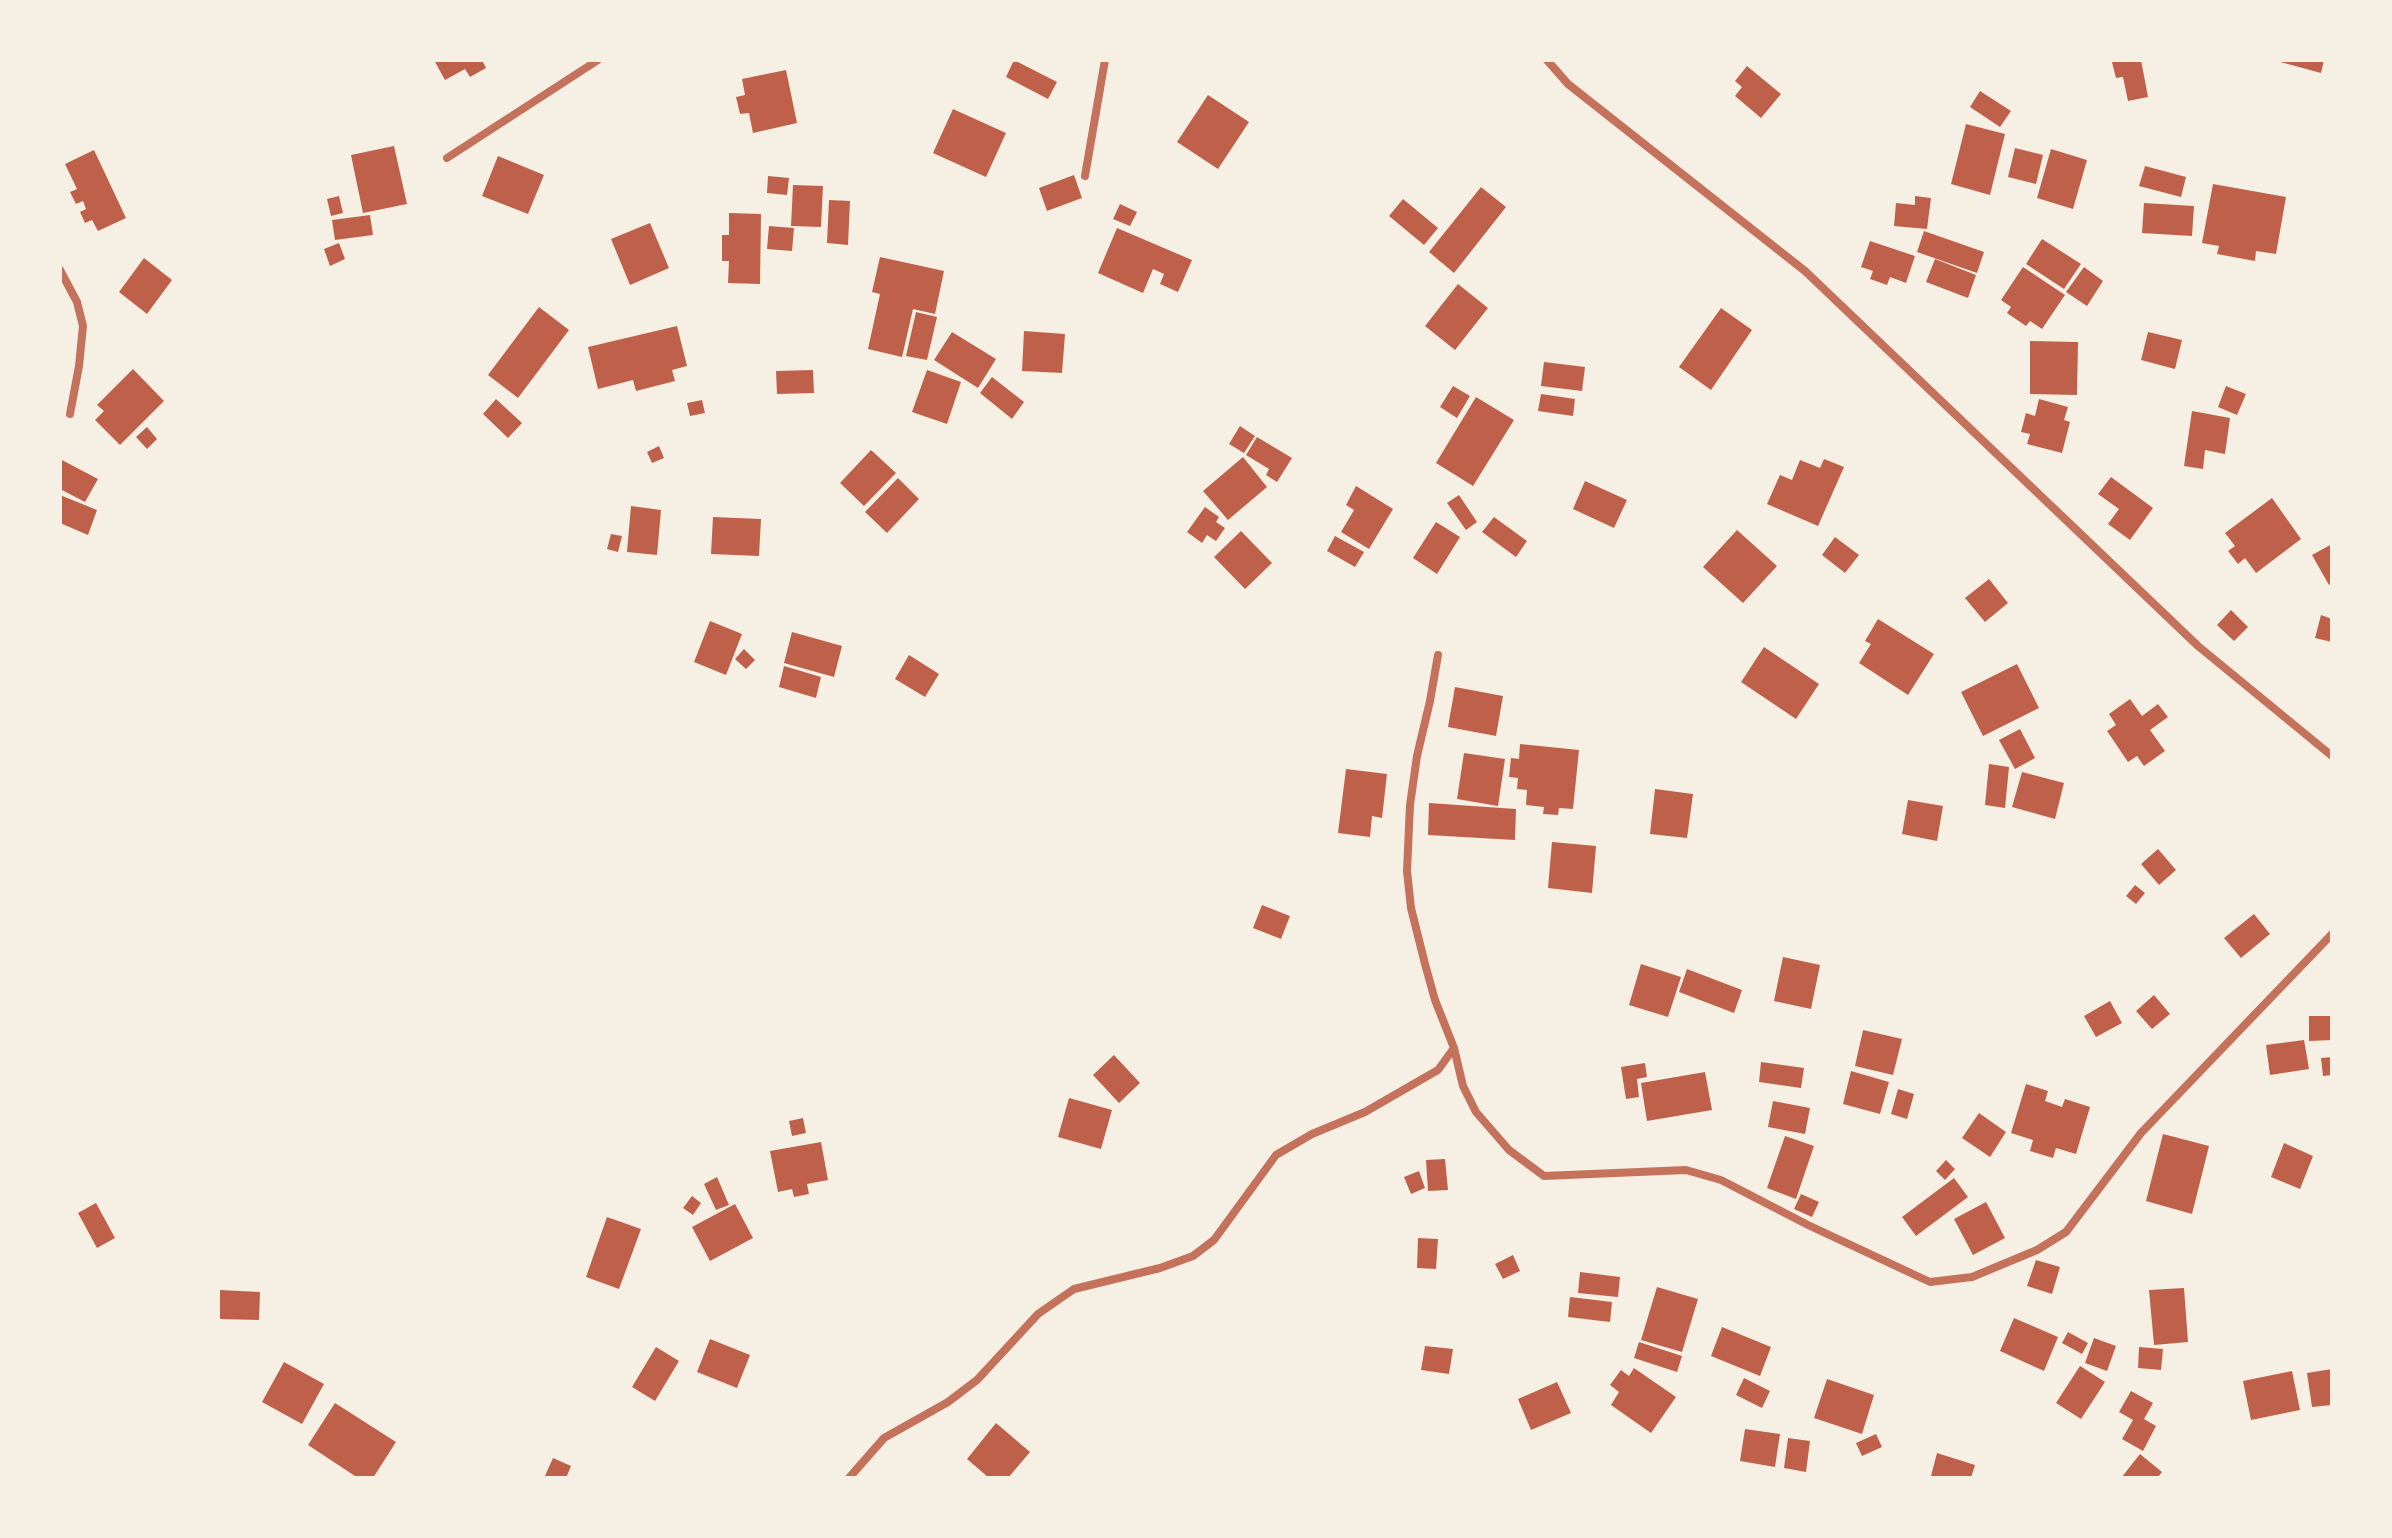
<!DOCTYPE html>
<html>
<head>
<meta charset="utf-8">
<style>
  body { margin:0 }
  #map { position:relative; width:2392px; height:1538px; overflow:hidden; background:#f6efe4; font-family:Commissioner,sans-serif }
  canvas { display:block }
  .frame { position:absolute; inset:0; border:62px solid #f6efe4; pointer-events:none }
</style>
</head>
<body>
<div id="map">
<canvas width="2392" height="1538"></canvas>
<div class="frame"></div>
</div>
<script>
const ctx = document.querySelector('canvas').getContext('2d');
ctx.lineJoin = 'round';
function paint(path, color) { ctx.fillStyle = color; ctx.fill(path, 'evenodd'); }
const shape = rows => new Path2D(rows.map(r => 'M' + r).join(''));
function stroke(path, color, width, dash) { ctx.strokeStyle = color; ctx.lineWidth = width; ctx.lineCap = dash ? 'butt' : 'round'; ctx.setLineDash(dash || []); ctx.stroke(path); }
paint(shape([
  [434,60,482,60,486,68,470,77,465,69,445,80],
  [1014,60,1057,82,1048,99,1006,77],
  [2141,60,2148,97,2128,101,2123,77,2116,78,2112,62],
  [2273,60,2324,60,2321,73],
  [1747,66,1781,94,1761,118,1735,96,1742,87,1735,81],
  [786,70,797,123,753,133,749,113,740,114,736,97,745,95,742,79],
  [1980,91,2011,111,2000,127,1970,107],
  [1208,95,1249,122,1218,169,1177,142],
  [953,109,1006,133,986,177,933,153],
  [1966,124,2005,134,1990,195,1951,184],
  [394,146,407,204,363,213,351,155],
  [2015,148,2043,155,2036,184,2008,177],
  [2051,149,2087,160,2073,209,2037,198],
  [94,150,126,218,98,231,92,220,85,223,80,212,86,209,83,201,76,204,70,192,77,189,65,164],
  [498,156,544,175,528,214,482,196],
  [2145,166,2186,177,2181,197,2139,186],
  [1074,175,1082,198,1047,211,1039,188],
  [768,176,789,178,787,195,767,193],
  [2213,184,2286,197,2276,254,2256,251,2255,261,2217,254,2219,246,2202,243],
  [793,185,823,186,821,227,791,226],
  [1481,187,1506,207,1454,273,1429,252],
  [339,196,343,213,331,216,327,199],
  [1915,196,1931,198,1927,229,1894,226,1896,203,1915,205],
  [1403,199,1438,228,1424,245,1389,216],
  [829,200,850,201,848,245,827,243],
  [2144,203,2194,206,2192,236,2142,233],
  [1120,204,1137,212,1130,226,1113,219],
  [729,213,761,214,760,284,728,283,729,261,722,261,722,235,729,235],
  [370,215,373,235,335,240,332,220],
  [650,223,669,268,630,285,611,239],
  [769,226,794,228,792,251,767,249],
  [1117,228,1192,260,1178,292,1160,284,1164,274,1153,269,1143,293,1098,273],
  [1924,231,1984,252,1977,273,1917,252],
  [2042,239,2081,264,2064,289,2026,264],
  [1870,241,1915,256,1906,283,1890,277,1887,285,1870,279,1873,271,1861,267],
  [339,243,345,259,330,266,324,249],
  [880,257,944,271,935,314,913,309,902,357,868,349,880,294,872,292],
  [144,258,172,280,147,314,119,292],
  [1935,259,1976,275,1968,298,1926,282],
  [2023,267,2065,295,2042,329,2030,321,2026,326,2007,313,2011,307,2001,300],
  [2084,267,2103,281,2087,306,2066,292],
  [1458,284,1488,308,1455,350,1425,326],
  [539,307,569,330,518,398,488,375],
  [1721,308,1752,330,1711,390,1679,367],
  [916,312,937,317,927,360,906,356],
  [677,326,687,366,672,370,675,381,636,391,633,380,598,389,588,347],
  [1024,331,1065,334,1062,373,1022,371],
  [952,332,996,359,978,388,934,360],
  [2148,332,2182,340,2175,369,2141,360],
  [2030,341,2078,342,2077,395,2030,394],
  [1544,362,1585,367,1582,391,1541,386],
  [133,369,164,401,120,445,95,420,104,411,97,405],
  [813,370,814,393,777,394,776,371],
  [927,370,961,382,947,424,912,412],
  [992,377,1024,402,1012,419,980,393],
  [1453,386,1470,396,1457,418,1440,407],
  [2226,386,2246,394,2237,415,2218,407],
  [1541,394,1575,399,1573,416,1538,411],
  [1476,397,1514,420,1473,486,1436,463],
  [496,399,522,423,508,438,483,414],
  [2039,399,2068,407,2064,420,2070,422,2062,453,2027,444,2030,434,2021,432,2026,413,2035,416],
  [702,400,705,413,690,416,687,403],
  [2192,411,2230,418,2225,454,2205,450,2203,469,2184,466],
  [1240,426,1255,436,1244,453,1229,444],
  [147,427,157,439,147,449,136,437],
  [1257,437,1292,458,1277,482,1266,475,1269,469,1246,455],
  [659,446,664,458,652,463,647,452],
  [871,450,896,473,864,506,840,483],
  [1243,457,1267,487,1228,520,1203,491],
  [60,459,98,479,85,502,60,489],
  [1824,459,1844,467,1818,526,1767,504,1780,475,1792,480,1800,460,1820,468],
  [2111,477,2153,508,2130,540,2108,524,2119,509,2098,494],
  [898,478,919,499,887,533,865,512],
  [1585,481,1627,500,1614,528,1573,509],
  [1356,486,1393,509,1369,549,1341,532,1354,510,1346,505],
  [60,495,97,510,88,535,60,523],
  [1459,495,1477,522,1466,530,1447,503],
  [2272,498,2301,539,2256,573,2245,558,2238,564,2228,551,2235,546,2225,533],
  [631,506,661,510,657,555,627,552],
  [1205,507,1219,517,1216,522,1225,528,1216,541,1207,535,1202,543,1187,532],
  [713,517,761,519,759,556,711,554],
  [1494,517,1527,541,1516,557,1482,532],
  [1436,522,1460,537,1437,574,1413,558],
  [1737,530,1777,566,1743,603,1703,567],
  [1241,531,1272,563,1245,589,1214,557],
  [611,534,622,536,618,552,607,549],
  [1335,536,1364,552,1355,567,1327,551],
  [1835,537,1859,555,1845,573,1822,555],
  [2332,544,2332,583,2329,585,2312,555],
  [1989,579,2008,603,1985,622,1965,598],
  [2231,610,2248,627,2234,641,2217,625],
  [2321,615,2332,619,2332,642,2315,638],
  [1878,619,1934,654,1908,695,1859,663,1871,644,1865,641],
  [710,621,742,634,726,675,694,662],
  [792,632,842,646,834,677,784,663],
  [1764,647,1819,684,1796,719,1741,682],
  [744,649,755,660,746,669,735,659],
  [909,655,939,674,925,697,895,679],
  [2017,664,2039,708,1983,736,1961,692],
  [784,666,821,677,816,698,779,687],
  [1455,687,1503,696,1496,736,1448,727],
  [2130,699,2142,716,2158,704,2168,717,2150,730,2165,751,2144,766,2137,756,2128,762,2107,731,2116,725,2109,714],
  [2020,729,2035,758,2015,769,1999,740],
  [1520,744,1579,750,1573,809,1559,808,1558,815,1543,814,1544,807,1526,805,1527,790,1517,789,1518,778,1509,777,1511,758,1519,759],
  [1464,753,1505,759,1498,806,1457,799],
  [1989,764,2009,767,2005,808,1985,805],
  [1346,769,1387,774,1382,818,1372,816,1370,837,1338,833],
  [2022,772,2064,783,2055,819,2012,807],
  [1655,789,1693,794,1687,838,1650,834],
  [1908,800,1943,806,1937,841,1902,834],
  [1429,803,1516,809,1515,840,1428,835],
  [1552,842,1596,846,1592,893,1548,888],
  [2158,849,2176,870,2159,885,2141,864],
  [2135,885,2145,893,2136,904,2126,896],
  [1262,905,1290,916,1281,939,1253,928],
  [2254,914,2270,934,2241,958,2224,938],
  [1783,957,1820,965,1811,1009,1774,1001],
  [1641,964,1681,977,1668,1017,1629,1005],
  [1687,969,1742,990,1734,1013,1679,992],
  [2154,995,2170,1014,2152,1029,2136,1011],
  [2110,1001,2122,1023,2096,1037,2084,1016],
  [2309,1016,2332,1016,2332,1040,2309,1041],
  [1863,1030,1902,1039,1893,1075,1855,1066],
  [2304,1040,2309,1069,2270,1075,2266,1045],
  [1114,1055,1140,1083,1119,1103,1093,1075],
  [2332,1057,2332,1075,2323,1076,2321,1058],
  [1761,1062,1804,1068,1801,1088,1759,1082],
  [1645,1063,1647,1077,1637,1079,1639,1097,1626,1099,1621,1067],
  [1851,1071,1889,1082,1880,1114,1843,1104],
  [1705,1072,1712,1110,1647,1121,1641,1083],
  [2026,1084,2048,1091,2045,1101,2062,1107,2065,1099,2090,1107,2076,1154,2056,1148,2053,1158,2030,1151,2033,1140,2011,1133],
  [1898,1089,1914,1094,1907,1119,1891,1114],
  [1069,1098,1112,1110,1101,1149,1058,1137],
  [1773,1101,1810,1108,1805,1134,1768,1127],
  [1979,1113,2006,1132,1990,1157,1962,1138],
  [803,1118,806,1133,792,1136,789,1121],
  [2163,1134,2209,1146,2192,1214,2146,1201],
  [1785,1136,1814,1146,1796,1199,1767,1188],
  [821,1142,828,1180,807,1184,809,1194,794,1197,792,1189,778,1192,770,1151],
  [2284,1143,2313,1156,2300,1189,2271,1177],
  [1445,1159,1448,1190,1428,1191,1426,1160],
  [1946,1160,1955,1169,1945,1180,1936,1171],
  [1419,1171,1425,1188,1411,1194,1404,1177],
  [717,1177,729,1205,716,1210,704,1184],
  [1954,1178,1968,1197,1916,1236,1902,1217],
  [1801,1194,1819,1202,1812,1217,1794,1209],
  [692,1196,701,1203,693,1215,683,1208],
  [1986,1202,2005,1238,1973,1255,1954,1219],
  [96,1203,115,1238,97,1248,78,1213],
  [735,1204,753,1238,710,1261,692,1227],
  [607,1217,641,1229,619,1289,586,1277],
  [1418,1238,1438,1239,1436,1269,1417,1268],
  [1513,1255,1520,1271,1503,1279,1495,1264],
  [2036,1260,2060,1267,2052,1294,2027,1286],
  [1580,1272,1620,1277,1618,1297,1578,1293],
  [1657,1287,1698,1299,1682,1352,1641,1340],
  [2184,1288,2188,1342,2154,1345,2149,1290],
  [220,1290,260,1292,259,1320,220,1319],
  [1570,1297,1612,1302,1610,1322,1568,1317],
  [2014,1318,2058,1337,2044,1371,2000,1351],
  [1722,1327,1771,1347,1760,1376,1711,1356],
  [2068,1332,2088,1343,2082,1354,2062,1343],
  [2094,1338,2116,1346,2107,1371,2085,1363],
  [710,1339,750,1355,737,1388,697,1372],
  [1639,1342,1682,1356,1677,1372,1634,1358],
  [1425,1346,1453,1349,1449,1374,1421,1370],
  [656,1347,679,1361,655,1401,632,1387],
  [2139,1347,2163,1349,2161,1370,2138,1368],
  [284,1362,324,1384,302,1424,262,1402],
  [2080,1366,2105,1382,2081,1419,2056,1403],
  [1634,1368,1676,1397,1651,1433,1611,1405,1619,1392,1610,1385,1621,1370,1629,1376],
  [2332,1369,2332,1405,2312,1407,2307,1373],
  [2292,1371,2300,1410,2251,1420,2243,1381],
  [1744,1378,1770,1391,1762,1408,1736,1395],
  [1827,1379,1874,1395,1862,1434,1814,1418],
  [1557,1382,1571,1413,1531,1430,1518,1399],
  [2131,1391,2153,1403,2144,1419,2156,1426,2143,1451,2122,1439,2133,1420,2119,1412],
  [335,1403,396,1442,373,1478,358,1478,308,1445],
  [996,1423,1030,1452,1008,1478,989,1478,967,1459],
  [1745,1429,1780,1434,1775,1467,1740,1461],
  [1876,1434,1882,1447,1862,1456,1856,1443],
  [1788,1438,1810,1441,1806,1472,1784,1468],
  [1937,1453,1975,1465,1971,1478,1931,1476],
  [2140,1454,2162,1472,2157,1478,2121,1478],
  [553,1458,571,1466,566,1478,544,1478]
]), '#bf614a');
stroke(shape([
  [1547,60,1568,84,1805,271,2198,646,2332,756],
  [447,158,598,60],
  [1085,176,1105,60],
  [60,270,77,302,83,326,79,366,70,414],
  [1454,1048,1463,1086,1476,1112,1509,1150,1544,1176,1686,1170,1721,1180,1808,1225,1930,1282,1972,1277,2037,1250,2066,1232,2141,1133,2332,934],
  [849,1478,884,1438,948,1402,977,1380,1038,1314,1074,1289,1160,1268,1193,1256,1214,1240,1276,1155,1312,1134,1365,1112,1438,1070,1454,1048,1435,1000,1425,964,1411,908,1407,871,1410,805,1417,756,1430,701,1438,655]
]), '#c5725c', 8);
</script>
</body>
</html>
